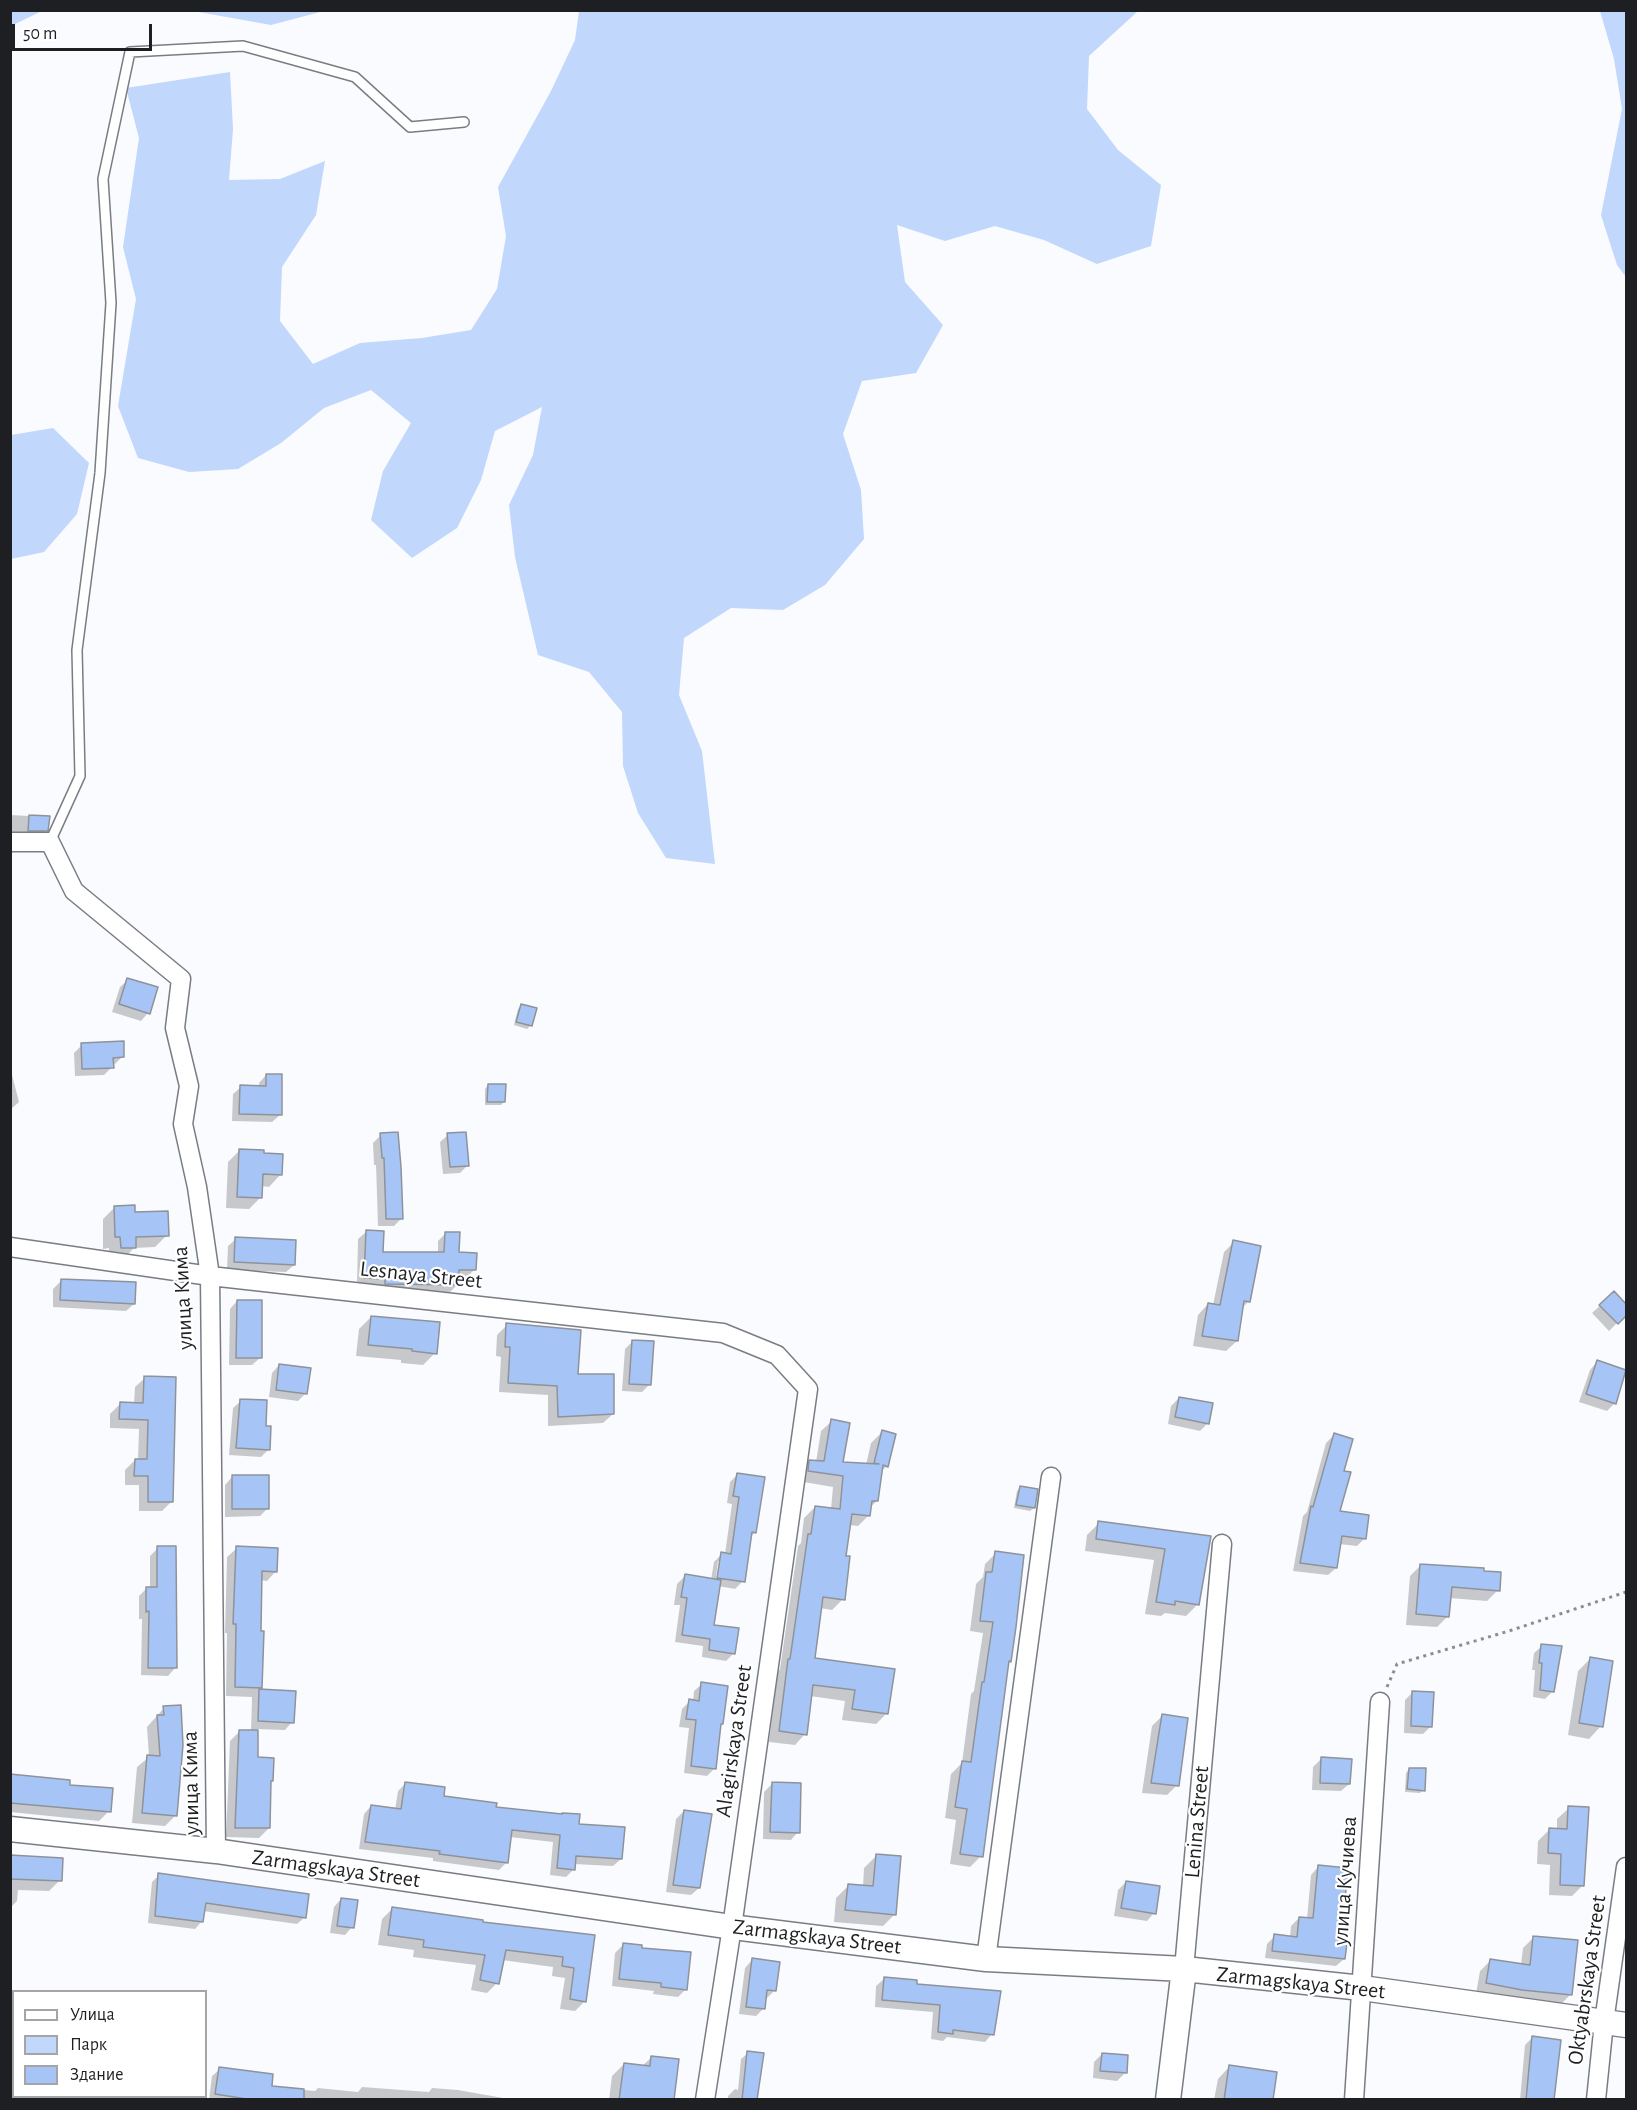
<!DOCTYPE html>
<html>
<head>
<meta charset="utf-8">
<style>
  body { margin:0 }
  #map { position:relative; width:1637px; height:2110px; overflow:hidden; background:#f9fbfe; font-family:"Alegreya Sans",sans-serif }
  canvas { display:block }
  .frame { position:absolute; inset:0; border:12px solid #1e1f22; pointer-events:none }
  .legend { position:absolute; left:12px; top:1990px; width:195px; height:108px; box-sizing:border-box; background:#fff; border:2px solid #a5a5a7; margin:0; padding:8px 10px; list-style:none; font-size:18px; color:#1e1f22 }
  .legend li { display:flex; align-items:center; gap:12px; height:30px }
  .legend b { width:30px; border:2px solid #a5a5a7 }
  .scale { position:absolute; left:12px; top:24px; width:140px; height:27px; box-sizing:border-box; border:3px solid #1e1f22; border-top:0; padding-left:8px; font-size:18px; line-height:21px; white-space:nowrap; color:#1e1f22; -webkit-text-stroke:4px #fff; paint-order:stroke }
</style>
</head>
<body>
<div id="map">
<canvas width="1637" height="2110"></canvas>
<div class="frame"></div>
<ul class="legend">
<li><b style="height:8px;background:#fff"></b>Улица</li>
<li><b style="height:16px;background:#c1d7fb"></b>Парк</li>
<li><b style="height:16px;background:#a6c5f6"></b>Здание</li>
</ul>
<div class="scale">50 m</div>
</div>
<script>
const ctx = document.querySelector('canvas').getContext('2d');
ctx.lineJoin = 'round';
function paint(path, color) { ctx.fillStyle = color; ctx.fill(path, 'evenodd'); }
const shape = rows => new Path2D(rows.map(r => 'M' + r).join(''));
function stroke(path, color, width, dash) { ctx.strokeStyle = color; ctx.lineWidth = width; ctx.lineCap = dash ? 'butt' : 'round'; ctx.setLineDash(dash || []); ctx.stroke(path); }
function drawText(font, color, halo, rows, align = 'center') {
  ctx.font = font + ' "Alegreya Sans",sans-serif'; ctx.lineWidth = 4.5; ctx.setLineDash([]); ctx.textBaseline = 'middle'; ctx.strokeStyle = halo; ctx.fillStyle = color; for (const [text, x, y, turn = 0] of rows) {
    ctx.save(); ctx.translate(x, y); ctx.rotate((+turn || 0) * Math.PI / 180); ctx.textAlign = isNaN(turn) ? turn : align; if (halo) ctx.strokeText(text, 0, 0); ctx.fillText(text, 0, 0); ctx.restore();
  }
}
paint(shape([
  [11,10,42,10,42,11,11,26],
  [193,11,324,10,324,11,271,25],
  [579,11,1138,11,1089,56,1087,109,1118,150,1161,185,1151,246,1097,264,1044,240,995,226,945,241,897,225,905,282,943,325,916,373,862,381,843,434,861,490,864,539,825,585,783,610,731,608,684,638,679,695,702,751,715,864,666,858,638,813,623,766,622,712,589,672,538,655,515,557,509,505,533,455,542,407,495,431,481,480,457,528,412,558,371,520,383,471,411,423,371,390,324,408,281,443,238,469,189,472,138,458,118,406,136,299,123,247,139,138,126,88,230,72,233,129,229,180,280,179,325,161,316,215,282,267,280,321,313,364,360,343,422,338,471,330,497,289,506,236,498,187,551,91,575,40],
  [1600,11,1626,11,1626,277,1617,265,1601,215,1622,109,1614,59],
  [53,428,89,463,77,514,44,552,11,559,11,435]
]), '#c1d7fb');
paint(shape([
  [10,815,49,817,46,830,41,836,10,835],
  [128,980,148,1013,141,1021,112,1012,120,987],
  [522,1006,531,1025,527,1029,514,1025,518,1009],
  [82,1045,123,1056,115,1064,112,1064,112,1067,104,1075,75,1076,74,1053],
  [10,1067,19,1102,10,1110],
  [266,1075,280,1115,272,1122,232,1121,233,1094,241,1087,259,1087,259,1083],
  [488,1085,504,1102,501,1105,485,1105,485,1089],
  [381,1135,402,1218,394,1226,378,1226,376,1165,374,1165,373,1143],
  [448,1135,468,1165,460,1173,443,1174,440,1142],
  [240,1150,263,1154,281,1174,269,1187,261,1186,261,1197,249,1209,226,1208,228,1162],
  [115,1207,133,1213,167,1235,155,1247,134,1248,123,1259,109,1259,109,1248,103,1249,103,1219],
  [366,1232,381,1253,438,1254,438,1241,446,1233,458,1254,475,1269,467,1277,458,1277,457,1285,450,1292,378,1291,357,1285,358,1239],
  [236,1239,294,1265,286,1272,227,1270,228,1246],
  [1234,1242,1249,1301,1241,1309,1237,1341,1226,1351,1193,1346,1198,1315,1208,1304,1213,1305,1224,1252],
  [61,1281,134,1304,126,1311,53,1307,53,1289],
  [1614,1293,1626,1306,1626,1314,1609,1331,1592,1313],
  [237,1301,260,1358,252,1365,229,1365,230,1309],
  [371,1317,435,1353,423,1365,401,1363,401,1360,356,1356,359,1329],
  [507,1325,577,1376,613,1414,603,1423,548,1426,548,1395,499,1392,501,1357,496,1356,497,1335],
  [633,1341,650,1384,642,1392,622,1391,625,1349],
  [1597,1362,1615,1403,1607,1411,1579,1402,1590,1370],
  [279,1365,306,1393,298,1401,269,1397,272,1373],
  [145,1378,172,1501,162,1511,139,1511,139,1485,125,1485,125,1470,135,1460,138,1461,139,1429,110,1428,110,1414,120,1404,134,1404,135,1387],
  [1179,1398,1208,1423,1200,1431,1168,1424,1171,1406],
  [241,1401,265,1427,269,1449,261,1457,229,1455,233,1408],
  [832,1421,841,1464,866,1465,871,1443,882,1432,887,1466,880,1472,877,1501,869,1508,869,1515,858,1526,849,1525,845,1557,843,1599,832,1610,820,1608,813,1660,893,1670,887,1713,876,1724,842,1720,845,1701,810,1696,805,1734,795,1745,769,1742,778,1672,780,1669,798,1546,801,1543,804,1518,815,1507,831,1509,833,1487,798,1481,799,1472,810,1462,816,1462,821,1431],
  [1334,1435,1342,1472,1338,1512,1364,1539,1357,1546,1339,1544,1336,1568,1328,1575,1293,1571,1303,1516,1307,1512,1326,1443],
  [737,1475,755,1532,750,1538,743,1581,735,1589,718,1586,712,1626,734,1653,726,1661,702,1657,703,1646,675,1642,680,1605,674,1605,677,1584,685,1576,711,1580,714,1562,722,1554,725,1554,732,1504,727,1503,730,1482],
  [718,1561,721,1561,718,1585,715,1585],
  [232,1477,268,1508,260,1516,225,1517,225,1485],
  [1021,1487,1034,1508,1030,1511,1014,1508,1017,1491],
  [1099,1523,1209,1537,1198,1604,1186,1616,1165,1613,1161,1616,1145,1614,1154,1560,1085,1551,1087,1535],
  [158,1548,175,1668,168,1676,141,1675,142,1619,139,1619,139,1596,147,1588,150,1588,150,1556],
  [237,1548,276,1571,267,1581,260,1580,261,1687,258,1690,294,1692,292,1722,285,1730,257,1729,256,1759,272,1780,270,1782,269,1828,259,1838,226,1837,230,1741,240,1731,251,1732,252,1697,226,1696,227,1633,225,1633,227,1557],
  [996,1553,1010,1661,1007,1664,981,1856,970,1867,950,1864,956,1820,945,1818,951,1774,962,1763,971,1694,974,1691,983,1633,970,1631,976,1584,983,1577,985,1564],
  [1421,1565,1498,1590,1487,1601,1449,1598,1448,1616,1437,1627,1406,1625,1410,1576],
  [1542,1646,1553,1691,1545,1699,1533,1697,1535,1670,1532,1670,1534,1653],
  [1590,1659,1601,1726,1589,1739,1568,1735,1578,1671],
  [702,1684,722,1723,720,1725,715,1768,707,1776,684,1773,689,1728,679,1727,682,1709,690,1701,693,1701,694,1691],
  [1413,1692,1431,1726,1423,1734,1404,1733,1405,1700],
  [164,1708,176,1815,165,1826,132,1823,137,1767,149,1757,147,1727],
  [1162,1716,1177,1785,1167,1795,1142,1793,1152,1726],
  [1321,1759,1349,1784,1341,1791,1312,1790,1313,1767],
  [1409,1769,1423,1790,1420,1793,1405,1792,1406,1773],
  [10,1776,68,1786,109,1811,99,1821,10,1812],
  [406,1783,442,1797,577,1825,621,1859,613,1866,574,1864,573,1870,566,1877,550,1875,553,1842,510,1837,507,1862,499,1870,433,1861,433,1858,359,1849,364,1814,371,1806,395,1810,398,1791],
  [772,1784,798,1832,791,1840,763,1839,764,1792],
  [1569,1808,1583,1885,1572,1896,1549,1895,1550,1865,1537,1864,1538,1841,1549,1830,1557,1830,1557,1819],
  [684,1811,699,1888,691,1895,666,1892,676,1819],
  [10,1855,60,1880,49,1891,18,1890,17,1901,10,1908],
  [876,1856,895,1914,883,1926,834,1922,836,1898,848,1886,863,1887,864,1868],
  [1318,1867,1341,1922,1344,1959,1336,1966,1265,1958,1267,1944,1275,1936,1290,1938,1291,1926,1299,1918,1307,1919,1311,1875],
  [159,1875,305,1917,297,1924,203,1911,202,1921,195,1929,148,1923,152,1882],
  [1126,1882,1154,1913,1147,1921,1114,1916,1118,1890],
  [341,1899,352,1927,345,1935,330,1933,334,1907],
  [392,1909,481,1923,593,1937,585,2001,575,2011,560,2009,565,1978,552,1976,553,1967,502,1960,497,1983,487,1993,471,1990,476,1965,413,1957,414,1950,378,1945,382,1919],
  [1534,1937,1571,1994,1560,2005,1476,1994,1480,1971,1491,1960,1521,1965,1523,1948],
  [623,1945,686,1989,678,1997,653,1994,654,1991,612,1986,615,1953],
  [752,1960,775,1990,767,1998,765,1998,763,2009,756,2016,739,2014,745,1968],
  [884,1979,915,1985,992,2034,985,2042,947,2037,943,2041,931,2039,933,2012,875,2007,876,1986],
  [1533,2037,1553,2100,1520,2100,1525,2045],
  [10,2048,14,2048,14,2080,10,2083],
  [748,2053,755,2100,728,2100,728,2096,735,2089,738,2090,741,2059],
  [1102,2054,1125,2073,1117,2081,1093,2078,1094,2062],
  [652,2057,673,2100,609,2100,612,2076,624,2064,642,2066],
  [1230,2066,1271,2100,1214,2100,1218,2079],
  [220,2069,270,2087,274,2100,209,2100,212,2076],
  [362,2087,429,2092,432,2088,458,2090,503,2098,502,2100,285,2100,294,2089,315,2091,318,2088,358,2092]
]), '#0003');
const building = shape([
  [29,815,50,816,48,831,28,831,29,815],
  [127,978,158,987,150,1014,119,1004,127,978],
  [521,1004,537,1008,532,1026,516,1022,521,1004],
  [124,1041,124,1057,113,1058,114,1068,82,1069,81,1043,124,1041],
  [266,1074,282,1074,282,1115,239,1114,240,1085,266,1086,266,1074],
  [488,1084,506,1084,505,1102,487,1102,488,1084],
  [398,1132,401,1167,403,1219,386,1219,384,1158,382,1158,380,1133,398,1132],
  [466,1132,469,1166,450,1167,447,1133,466,1132],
  [239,1149,264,1150,264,1153,283,1154,282,1175,263,1174,262,1198,237,1197,239,1149],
  [135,1205,135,1212,168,1211,169,1236,136,1237,136,1248,121,1248,120,1237,115,1237,114,1206,135,1205],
  [366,1230,384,1231,383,1252,444,1252,445,1232,460,1232,459,1252,477,1253,476,1270,459,1270,459,1285,385,1284,385,1279,364,1278,366,1230],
  [235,1237,296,1240,295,1265,234,1262,235,1237],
  [1233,1240,1261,1246,1250,1302,1244,1301,1238,1341,1202,1336,1208,1303,1220,1305,1233,1240],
  [61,1279,136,1282,135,1304,60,1300,61,1279],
  [1614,1291,1626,1304,1626,1316,1618,1324,1599,1305,1614,1291],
  [237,1300,262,1300,262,1358,236,1358,237,1300],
  [371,1316,440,1322,437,1354,412,1351,412,1349,368,1345,371,1316],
  [506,1323,581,1330,578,1374,614,1374,614,1414,558,1417,557,1386,508,1383,510,1347,505,1347,506,1323],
  [632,1340,654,1341,651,1385,629,1384,632,1340],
  [1597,1360,1626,1370,1616,1404,1586,1394,1597,1360],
  [279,1364,311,1368,307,1394,276,1390,279,1364],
  [144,1376,176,1377,173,1502,148,1502,148,1476,134,1476,135,1459,147,1459,148,1420,119,1419,120,1402,143,1403,144,1376],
  [1179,1397,1213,1403,1209,1424,1175,1417,1179,1397],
  [240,1399,267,1400,266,1426,271,1426,270,1450,236,1448,240,1399],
  [831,1419,850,1423,843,1462,879,1464,874,1463,882,1430,896,1434,888,1467,883,1465,878,1501,872,1501,870,1516,852,1514,846,1556,850,1556,845,1600,823,1597,815,1658,895,1669,888,1714,852,1709,855,1690,813,1685,807,1735,779,1731,788,1659,790,1659,808,1534,811,1534,815,1506,840,1509,843,1476,808,1471,809,1460,824,1461,831,1419],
  [1334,1433,1353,1439,1344,1471,1351,1472,1340,1511,1369,1515,1366,1539,1342,1536,1337,1568,1300,1563,1311,1506,1313,1507,1334,1433],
  [737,1473,765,1477,756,1533,752,1532,745,1582,717,1578,721,1552,731,1554,739,1497,733,1496,737,1473],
  [232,1475,269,1475,269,1509,232,1509,232,1475],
  [1020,1486,1038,1489,1035,1508,1016,1505,1020,1486],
  [1098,1521,1211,1536,1199,1605,1175,1601,1175,1605,1156,1602,1165,1549,1096,1539,1098,1521],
  [157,1546,176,1546,177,1668,148,1668,149,1611,146,1612,146,1587,157,1587,157,1546],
  [236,1546,278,1548,277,1572,262,1571,261,1631,264,1631,262,1688,235,1687,236,1624,233,1624,236,1546],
  [995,1551,1024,1555,1016,1627,1011,1662,1009,1661,983,1857,960,1854,967,1809,955,1807,962,1761,971,1762,982,1682,984,1682,993,1622,980,1621,986,1572,992,1572,995,1551],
  [1420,1564,1484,1568,1484,1571,1501,1572,1500,1591,1452,1587,1449,1617,1416,1614,1420,1564],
  [685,1574,721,1580,714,1625,739,1628,735,1654,709,1650,710,1639,682,1635,687,1598,681,1597,685,1574],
  [1541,1644,1562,1646,1554,1692,1540,1690,1542,1663,1539,1663,1541,1644],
  [1590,1657,1613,1661,1603,1727,1579,1723,1590,1657],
  [701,1682,728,1686,723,1724,721,1724,716,1769,691,1766,696,1720,686,1719,689,1699,699,1701,701,1682],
  [259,1689,296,1691,294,1723,258,1721,259,1689],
  [1412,1691,1434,1692,1432,1727,1411,1726,1412,1691],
  [181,1705,183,1745,177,1816,142,1813,147,1755,160,1756,157,1715,164,1715,163,1706,181,1705],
  [1162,1714,1188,1718,1179,1786,1151,1783,1162,1714],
  [239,1730,258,1730,258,1757,274,1758,273,1781,271,1781,270,1828,235,1828,239,1730],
  [1321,1757,1352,1759,1350,1784,1320,1783,1321,1757],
  [1409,1768,1426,1768,1425,1791,1407,1789,1409,1768],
  [10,1774,70,1780,70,1785,113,1788,111,1812,10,1803,10,1774],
  [405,1782,445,1787,444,1796,497,1803,496,1807,562,1814,562,1813,580,1814,579,1824,625,1827,622,1859,576,1856,575,1870,557,1868,560,1835,512,1830,508,1863,439,1854,440,1851,365,1842,371,1805,401,1809,405,1782],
  [772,1782,801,1783,800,1833,770,1832,772,1782],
  [1568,1806,1589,1807,1584,1886,1560,1885,1561,1854,1548,1853,1549,1828,1567,1829,1568,1806],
  [684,1810,712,1814,700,1888,673,1885,684,1810],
  [876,1854,901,1856,896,1915,845,1910,848,1884,873,1886,876,1854],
  [10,1855,63,1858,62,1881,10,1879,10,1855],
  [1318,1865,1348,1868,1343,1921,1346,1921,1344,1942,1347,1943,1345,1959,1272,1951,1274,1934,1297,1937,1299,1917,1313,1918,1318,1865],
  [158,1873,309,1894,306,1918,206,1903,203,1922,155,1916,158,1873],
  [1126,1881,1160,1886,1156,1914,1121,1908,1126,1881],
  [341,1898,358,1900,354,1928,337,1926,341,1898],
  [392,1907,483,1920,483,1922,595,1935,586,2002,570,1999,574,1968,562,1966,563,1957,506,1950,499,1984,480,1980,485,1955,423,1947,424,1940,388,1935,392,1907],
  [1533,1936,1578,1940,1572,1995,1522,1990,1486,1983,1490,1959,1530,1965,1533,1936],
  [623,1943,642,1945,642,1948,691,1952,687,1990,661,1987,661,1983,619,1979,623,1943],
  [752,1958,780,1962,776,1991,767,1990,765,2009,746,2007,752,1958],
  [884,1977,917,1980,917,1984,1001,1991,994,2035,953,2030,953,2034,938,2032,940,2005,882,2000,884,1977],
  [1532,2036,1561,2040,1554,2100,1526,2100,1532,2036],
  [747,2051,764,2053,757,2100,742,2100,747,2051],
  [1102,2053,1128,2055,1127,2073,1100,2071,1102,2053],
  [651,2056,679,2059,674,2100,619,2100,624,2063,650,2066,651,2056],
  [1229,2065,1277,2072,1273,2100,1224,2100,1229,2065],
  [219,2067,273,2074,272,2086,304,2089,304,2100,253,2100,215,2094,219,2067]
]);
paint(building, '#a6c5f6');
stroke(building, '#8e9299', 1.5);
const service = shape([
  [50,842,80,776,77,650,100,473,111,303,103,179,130,52,243,46,355,77,410,127,464,122]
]);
const minor = shape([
  [10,842,50,842,74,891,181,979,175,1028,189,1086,183,1124,197,1187,210,1276,216,1851],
  [10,1247,210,1276,723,1333,777,1355,808,1389,732,1927,705,2100],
  [986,1959,1051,1477],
  [1184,1969,1222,1544],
  [10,2099,12,2100],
  [1354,2100,1380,1702],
  [1596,2100,1604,2022,1626,1867]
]);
const tertiary = shape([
  [10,1829,216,1851,732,1927,986,1959,1184,1969,1362,1988,1626,2025],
  [1168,2100,1184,1969]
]);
stroke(service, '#797d83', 12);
stroke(minor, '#797d83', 21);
stroke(tertiary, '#797d83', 27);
stroke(shape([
  [1387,1687,1397,1664,1509,1631,1626,1592]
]), '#8b8d90', 3, [3, 4.5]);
stroke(service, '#fff', 9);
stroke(minor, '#fff', 18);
stroke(tertiary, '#fff', 24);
drawText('22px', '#1e1f22', '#fff', [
  ["Lesnaya Street",421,1275,6],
  ["улица Кима",183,1298,-93],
  ["Alagirskaya Street",734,1741,-82],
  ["улица Кима",191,1783,-91],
  ["Lenina Street",1197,1822,-85],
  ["Zarmagskaya Street",336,1869,8],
  ["улица Кучиева",1345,1881,-86],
  ["Zarmagskaya Street",817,1937,7],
  ["Oktyabrskaya Street",1587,1980,-82],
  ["Zarmagskaya Street",1301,1983,6]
]);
</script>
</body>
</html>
